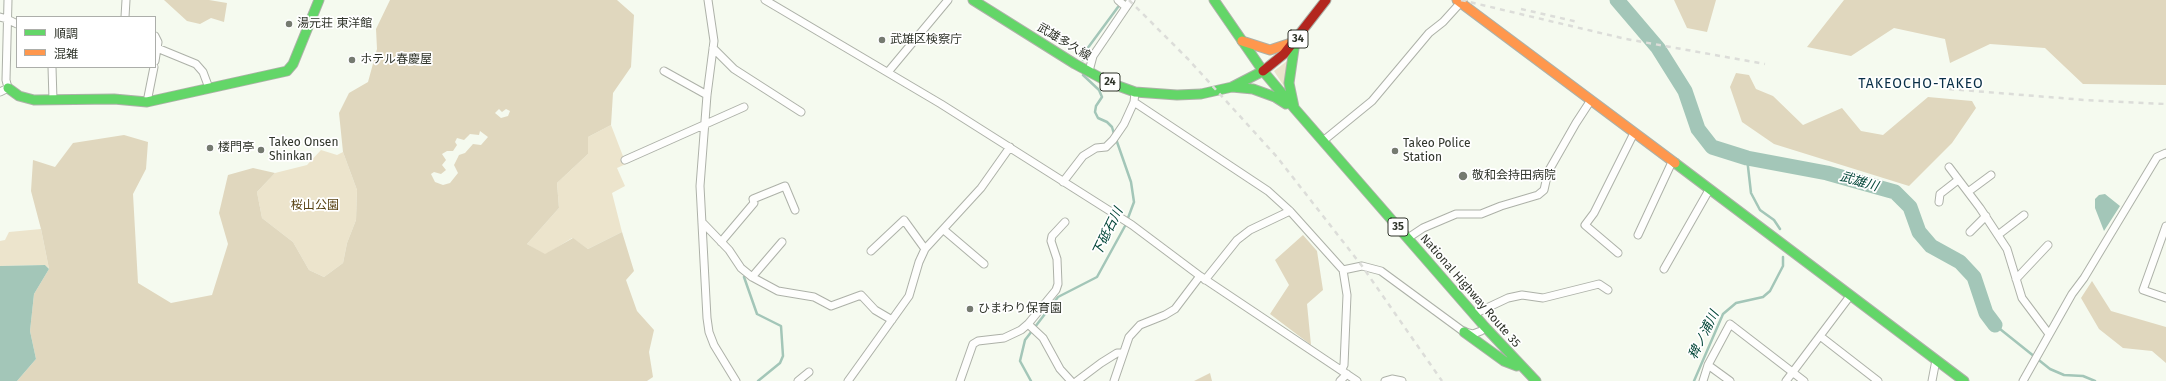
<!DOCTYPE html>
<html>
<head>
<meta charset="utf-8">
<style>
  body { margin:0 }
  #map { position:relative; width:2166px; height:381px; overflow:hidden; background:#f5faef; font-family:"Fira Sans","Noto Sans JP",sans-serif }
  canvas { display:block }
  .legend { position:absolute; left:16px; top:16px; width:140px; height:52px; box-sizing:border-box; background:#fff; border:1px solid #acaeaa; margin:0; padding:5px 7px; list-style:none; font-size:12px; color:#30352b }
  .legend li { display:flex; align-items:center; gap:8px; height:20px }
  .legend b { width:20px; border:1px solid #acaeaa }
</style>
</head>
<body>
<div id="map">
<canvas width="2166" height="381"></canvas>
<ul class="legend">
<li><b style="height:5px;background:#63d668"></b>順調</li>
<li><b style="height:5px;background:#ff974d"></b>混雑</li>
</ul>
</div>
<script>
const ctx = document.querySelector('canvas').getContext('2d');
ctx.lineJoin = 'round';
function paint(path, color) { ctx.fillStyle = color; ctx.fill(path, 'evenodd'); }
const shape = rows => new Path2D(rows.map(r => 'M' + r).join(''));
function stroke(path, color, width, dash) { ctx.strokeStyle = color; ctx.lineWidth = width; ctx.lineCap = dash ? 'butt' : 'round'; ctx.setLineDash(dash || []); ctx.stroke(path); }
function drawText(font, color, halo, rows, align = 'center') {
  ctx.font = font + ' "Fira Sans","Noto Sans JP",sans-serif'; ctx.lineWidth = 3.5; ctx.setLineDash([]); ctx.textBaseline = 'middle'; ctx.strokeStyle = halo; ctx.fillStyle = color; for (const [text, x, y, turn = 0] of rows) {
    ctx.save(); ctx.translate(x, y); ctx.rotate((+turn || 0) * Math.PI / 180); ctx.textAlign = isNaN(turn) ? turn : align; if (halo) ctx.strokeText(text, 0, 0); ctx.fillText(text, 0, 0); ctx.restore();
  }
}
paint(shape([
  [1287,61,1285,88,1274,71],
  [611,125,626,164,617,168,625,186,612,193,622,232,588,249,572,238,545,255,527,244,559,208,557,183,588,154,588,137],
  [321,150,337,155,343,152,357,190,356,220,347,243,343,263,324,277,309,270,293,242,262,218,257,192,275,173,307,165],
  [41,229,49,269,45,265,0,266,0,241,5,240,9,232]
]), '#ece4cc');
paint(shape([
  [164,0,209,0,227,3,224,22,211,18,200,24,187,21],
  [390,0,617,0,634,15,631,67,613,93,611,125,588,137,588,154,557,183,559,208,527,244,545,254,573,238,588,249,622,232,634,271,626,280,637,311,654,330,649,352,653,377,647,381,17,381,36,359,30,331,34,294,49,269,41,229,31,191,33,160,55,167,73,143,124,135,148,142,146,169,133,194,138,283,171,303,212,295,228,244,219,213,228,175,253,168,275,173,257,192,262,218,293,242,309,270,324,277,343,263,347,243,356,220,357,190,343,152,339,113,349,93,368,82,377,49,376,29],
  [499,109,502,112,506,109,510,111,508,116,501,118,495,113],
  [480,131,488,137,481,145,473,144,465,153,459,155,454,165,458,173,450,183,443,185,435,182,431,174,434,172,441,174,446,170,442,165,446,160,442,154,447,151,453,151,457,145,455,142,457,138,464,140,470,134,479,135],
  [1674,0,1716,0,1707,32,1687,28],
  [1844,0,2166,0,2166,85,2083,84,2045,48,1990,44,1950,63,1945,39,1894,28,1851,56,1807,47],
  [1736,73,1749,75,1756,89,1773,96,1803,125,1842,108,1861,131,1883,135,1928,97,1972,101,1976,108,1952,143,1909,186,1774,144,1742,122,1730,87],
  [1303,235,1317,251,1323,290,1307,304,1311,345,1270,314,1289,285,1275,260],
  [2092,281,2111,311,2166,327,2166,363,2152,351,2123,348,2099,329,2081,298],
  [1210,373,1212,381,1194,381]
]), '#e0d7be');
paint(shape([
  [2105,194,2120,206,2104,231,2095,208,2095,199,2099,195],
  [45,265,49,269,34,294,30,331,36,359,17,381,0,381,0,266]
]), '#a3c6b8');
stroke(shape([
  [1083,60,1087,49,1118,7],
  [1083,75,1099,90,1102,97,1096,106,1095,112,1098,118,1107,122,1112,127,1114,134],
  [1747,158,1751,193,1760,210,1774,220,1780,229],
  [744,277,757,314,781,326,783,356,780,363,758,381],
  [1995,325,2050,369,2064,375,2083,376,2095,381],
  [1031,381,1020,361,1025,340,1058,297,1097,277,1125,226,1134,202,1131,182,1116,139],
  [1694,381,1723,314,1736,303,1763,297,1770,291,1783,266,1783,257]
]), '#a3c6b8', 2.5);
stroke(shape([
  [1617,0,1658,48,1685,91,1698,129,1712,147,1747,158,1827,173,1895,192,1910,207,1919,232,1931,246,1960,262,1974,277,1986,313,1995,325]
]), '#a3c6b8', 15);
const street = shape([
  [708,0,714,41,707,95,700,186,707,318,709,332,714,345,736,381],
  [765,0,941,104,1132,225,1200,276,1357,381],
  [1118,0,1126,7],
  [0,17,7,19,17,24],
  [125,17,126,0],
  [155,36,158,42,155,61],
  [157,48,196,64,203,72,209,88],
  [713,48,734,69,801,112],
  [52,67,53,100],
  [664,71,707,95],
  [1089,71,1093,56,1131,0],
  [888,72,948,0],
  [0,92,8,88,6,80,8,0],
  [1135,92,1134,102,1268,191,1290,211,1343,270,1347,295,1344,365,1342,369],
  [147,102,154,67],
  [1323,141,1372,101,1429,33,1443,22,1463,0],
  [625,160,744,107],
  [1949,167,1980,208,2007,249,2022,298,2049,334],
  [1063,182,1083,156,1096,148,1106,147,1113,140,1124,124,1134,102],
  [1968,192,1991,175],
  [1939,202,1940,194,1958,180],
  [702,222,729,250,741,268,752,277,778,291,814,297,831,306,861,295,875,310,892,320],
  [2166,226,2143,290,2166,298],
  [944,230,984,264],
  [1970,232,1986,216],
  [1638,235,1672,162],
  [1998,235,2024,215],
  [1408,238,1423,228,1456,214,1481,214,1501,206,1538,195,1544,190,1548,172,1576,123,1591,100],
  [721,242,754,203,753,199,785,186,795,210],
  [871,251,904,220,925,249],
  [1618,253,1585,225,1594,213,1634,133],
  [1664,269,1709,190],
  [1343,270,1362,266,1381,271,1464,332,1473,334,1481,331,1485,327],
  [752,277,782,242],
  [2016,279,2048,245],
  [1205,280,1237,240,1250,230,1290,211],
  [1474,314,1508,298,1522,295,1543,298,1599,284,1608,290],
  [1028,324,1043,338,1060,369,1071,381],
  [1820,336,1878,381],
  [1708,365,1730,381],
  [798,381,809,372],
  [848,381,909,296,919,262,925,249,981,188,1010,147],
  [960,381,973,344,978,341,1004,338,1021,330,1028,324,1056,290,1058,284,1057,259,1051,241,1052,236,1065,222],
  [1077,381,1101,363,1117,353,1123,353],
  [1114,381,1129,337,1140,325,1165,315,1175,309,1200,276],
  [1340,381,1347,374],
  [1385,381,1392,379,1402,381],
  [1703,381,1708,365,1730,324,1804,381],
  [1786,381,1850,296],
  [1932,381,1936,360],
  [2023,381,2072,294,2084,278,2157,157,2166,153]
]);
const fast = shape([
  [973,0,1075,64,1110,83,1135,92,1177,95,1201,94,1232,87,1263,71],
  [1214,0,1263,71,1295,109,1485,327,1536,381],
  [1232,87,1253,89,1275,97,1286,104],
  [8,88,19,96,34,100,114,99,147,102,287,71,293,64,319,0],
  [1294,107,1289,83,1295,42],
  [1675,163,1964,381],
  [1464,332,1504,361,1517,366]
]);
const slow = shape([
  [1457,0,1675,163],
  [1242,41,1270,50,1294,42]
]);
const jam = shape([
  [1263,71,1284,54,1326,0]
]);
stroke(street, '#adb1a8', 9);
stroke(fast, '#adb1a8', 11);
stroke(slow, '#adb1a8', 11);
stroke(jam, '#adb1a8', 11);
stroke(street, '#fefefd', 7);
stroke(fast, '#63d668', 9);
stroke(slow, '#ff974d', 9);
stroke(jam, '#b3261e', 9);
stroke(shape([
  [1129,0,1188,59,1277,157,1362,266,1442,381],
  [1461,0,1626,39,1765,64],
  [1521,9,1578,22],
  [1949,89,2085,100,2166,104]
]), '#dcddd9', 2.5, [5, 5]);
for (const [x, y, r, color] of [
  [289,24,4,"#757a70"],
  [882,40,4,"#757a70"],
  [352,60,4,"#757a70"],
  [210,148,4,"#757a70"],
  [261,150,4,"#757a70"],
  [1395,151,4,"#757a70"],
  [1463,176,5,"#757a70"],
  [970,309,4,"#757a70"]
]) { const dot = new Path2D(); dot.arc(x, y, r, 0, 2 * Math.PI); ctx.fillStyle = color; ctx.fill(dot); stroke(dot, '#fff', 1.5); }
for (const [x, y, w] of [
  [1298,39,20],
  [1110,82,20],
  [1398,227,20]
]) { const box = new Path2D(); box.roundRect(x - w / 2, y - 9, w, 18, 3); ctx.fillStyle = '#fff'; ctx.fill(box); stroke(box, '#30352b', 1); }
drawText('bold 11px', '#30352b', null, [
  ["34",1298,39],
  ["24",1110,82],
  ["35",1398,227]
]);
drawText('12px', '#30352b', '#fff', [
  ["湯元荘 東洋館",297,24],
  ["武雄区検察庁",890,40],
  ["ホテル春慶屋",360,60],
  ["Takeo Onsen",269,143],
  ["Shinkan",269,157],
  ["Takeo Police",1403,144],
  ["Station",1403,158],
  ["楼門亭",218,148],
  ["敬和会持田病院",1472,176],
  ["ひまわり保育園",978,309]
], 'left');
drawText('12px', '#30352b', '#fff', [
  ["武雄多久線",1064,42,31],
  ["National Highway Route 35",1470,291,49]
]);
drawText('12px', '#574113', '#fff', [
  ["桜山公園",315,206]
]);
drawText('italic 13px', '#004537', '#fff', [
  ["武雄川",1859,182,16],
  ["下砥石川",1108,232,-64],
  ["稗ノ浦川",1704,335,-64]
]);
ctx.letterSpacing = '1px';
drawText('14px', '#092f47', '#fff', [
  ["TAKEOCHO-TAKEO",1921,84]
]);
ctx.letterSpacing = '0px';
</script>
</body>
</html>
